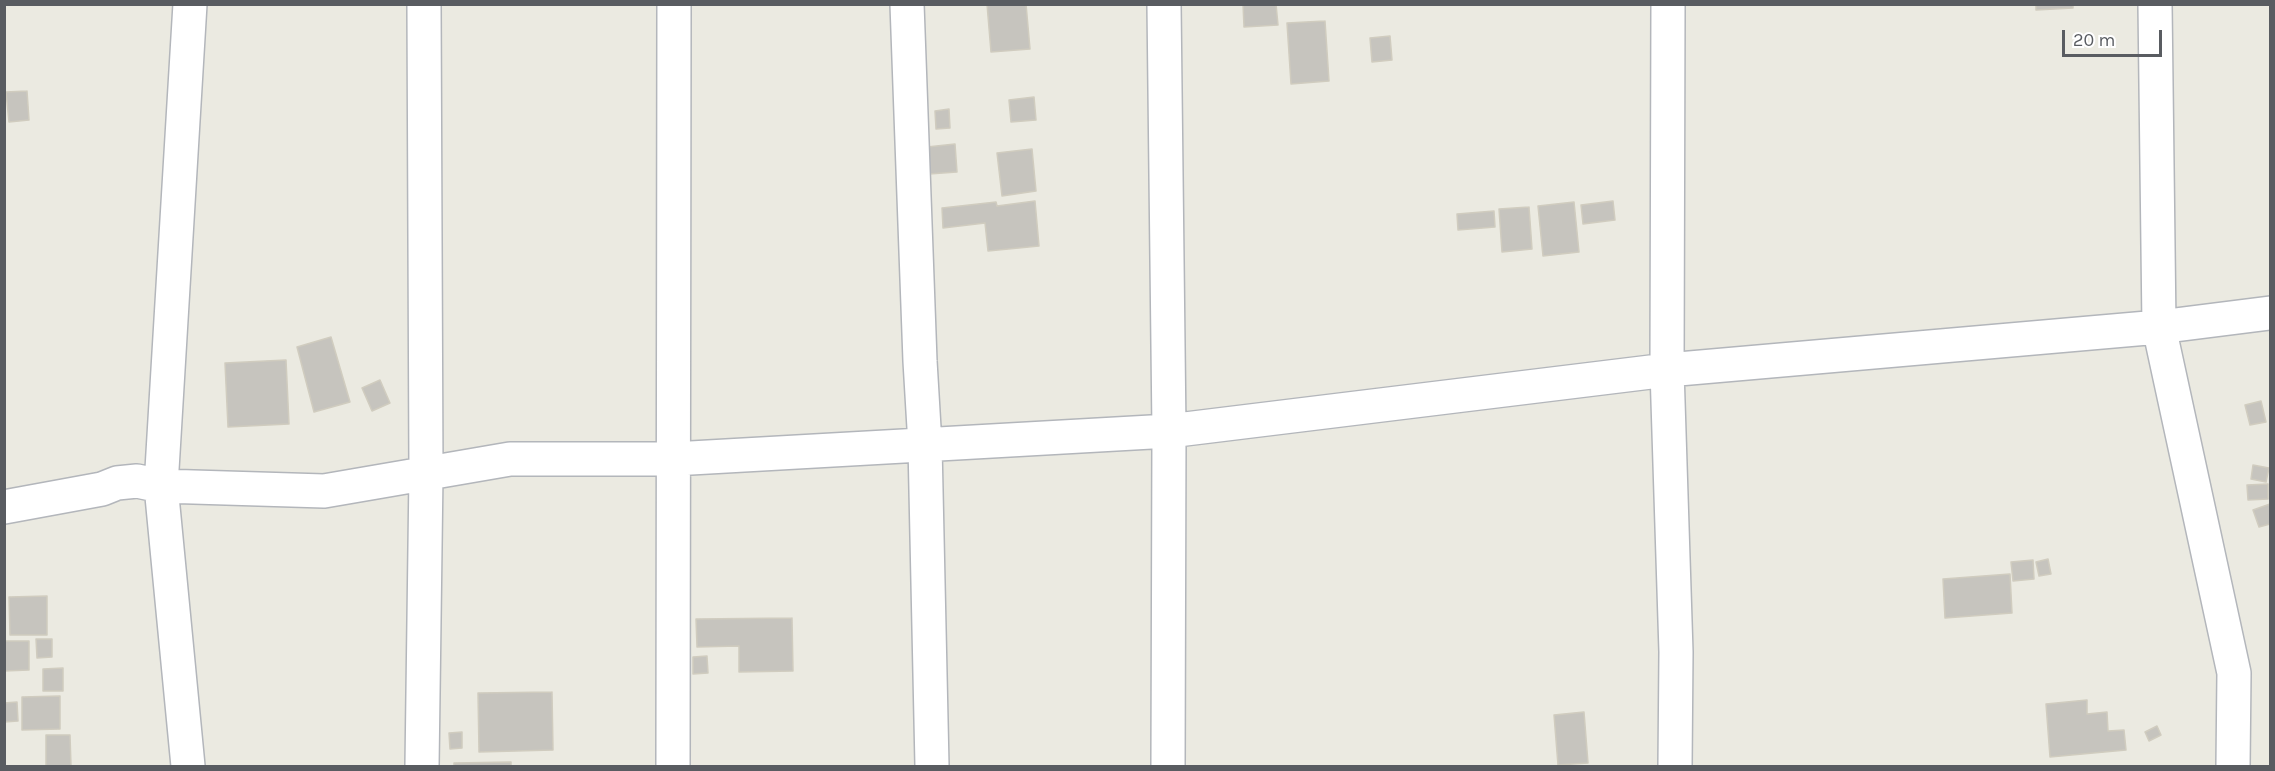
<!DOCTYPE html>
<html>
<head>
<meta charset="utf-8">
<style>
  body { margin:0 }
  #map { position:relative; width:2275px; height:771px; overflow:hidden; background:#ebeae1; font-family:Karla,sans-serif }
  canvas { display:block }
  .frame { position:absolute; inset:0; border:6px solid #595c61; pointer-events:none }
  .scale { position:absolute; left:2062px; top:30px; width:100px; height:27px; box-sizing:border-box; border:3px solid #595c61; border-top:0; padding-left:8px; font-size:18px; line-height:21px; white-space:nowrap; color:#595c61; -webkit-text-stroke:4px #fff; paint-order:stroke }
</style>
</head>
<body>
<div id="map">
<canvas width="2275" height="771"></canvas>
<div class="frame"></div>
<div class="scale">20 m</div>
</div>
<script>
const ctx = document.querySelector('canvas').getContext('2d');
ctx.lineJoin = 'round';
function paint(path, color) { ctx.fillStyle = color; ctx.fill(path, 'evenodd'); }
const shape = rows => new Path2D(rows.map(r => 'M' + r).join(''));
function stroke(path, color, width, dash) { ctx.strokeStyle = color; ctx.lineWidth = width; ctx.lineCap = dash ? 'butt' : 'round'; ctx.setLineDash(dash || []); ctx.stroke(path); }
const building = shape([
  [987,4,1026,4,1030,49,991,52,987,4],
  [1243,4,1276,4,1278,25,1244,27,1243,4],
  [2036,4,2073,4,2073,8,2036,10,2036,4],
  [1325,21,1329,81,1291,84,1287,23,1325,21],
  [1390,36,1392,60,1372,62,1370,38,1390,36],
  [27,91,29,120,9,122,6,92,27,91],
  [1034,97,1036,120,1011,122,1009,100,1034,97],
  [949,109,950,128,936,129,935,111,949,109],
  [955,144,957,172,929,174,927,147,955,144],
  [1032,149,1036,191,1002,196,997,153,1032,149],
  [1035,201,1039,246,988,251,985,223,943,228,942,208,996,202,997,206,1035,201],
  [1613,201,1615,220,1583,224,1581,205,1613,201],
  [1574,202,1579,252,1543,256,1538,206,1574,202],
  [1529,207,1532,249,1502,252,1499,209,1529,207],
  [1494,211,1495,227,1458,230,1457,214,1494,211],
  [331,337,350,402,314,412,297,347,331,337],
  [286,360,289,424,228,427,225,363,286,360],
  [380,380,390,403,372,411,362,388,380,380],
  [2261,401,2266,422,2250,425,2245,405,2261,401],
  [2253,465,2269,468,2266,482,2251,479,2253,465],
  [2268,484,2268,499,2248,500,2247,485,2268,484],
  [2270,504,2270,524,2259,527,2253,510,2270,504],
  [2048,559,2051,574,2039,576,2036,562,2048,559],
  [2033,560,2034,579,2013,581,2011,562,2033,560],
  [2010,574,2012,613,1945,618,1943,579,2010,574],
  [47,596,47,635,10,635,9,597,47,596],
  [792,618,793,671,739,672,739,646,697,647,696,619,792,618],
  [36,639,52,639,52,657,37,658,36,639],
  [4,641,29,641,29,670,4,671,4,641],
  [707,656,708,673,693,674,693,657,707,656],
  [63,668,63,691,43,691,43,669,63,668],
  [552,692,553,750,479,752,478,693,552,692],
  [60,696,60,729,22,730,22,697,60,696],
  [2087,700,2087,714,2107,712,2108,731,2124,730,2126,750,2050,757,2046,704,2087,700],
  [17,702,18,721,4,722,4,703,17,702],
  [1584,712,1588,763,1558,765,1554,715,1584,712],
  [2157,726,2161,735,2149,741,2145,732,2157,726],
  [462,732,462,748,450,749,449,733,462,732],
  [46,735,70,735,71,766,46,766,46,735],
  [511,762,511,766,454,766,454,763,511,762]
]);
paint(building, '#c6c4be');
stroke(building, '#d0ccbf', 1.5);
const minor = shape([
  [907,4,920,361,925,445,932,766],
  [1164,4,1169,431,1168,766],
  [1668,4,1667,370,1676,652,1675,766],
  [2155,4,2159,327,2234,673,2233,766],
  [4,507,102,489,117,483,137,481,161,486,324,491,510,459,673,459,1169,431,1667,370,2159,327,2270,313],
  [188,766,161,486,190,4],
  [422,766,426,474,424,4],
  [673,766,674,4]
]);
stroke(minor, '#b3b6bb', 36);
stroke(minor, '#fff', 33);
</script>
</body>
</html>
